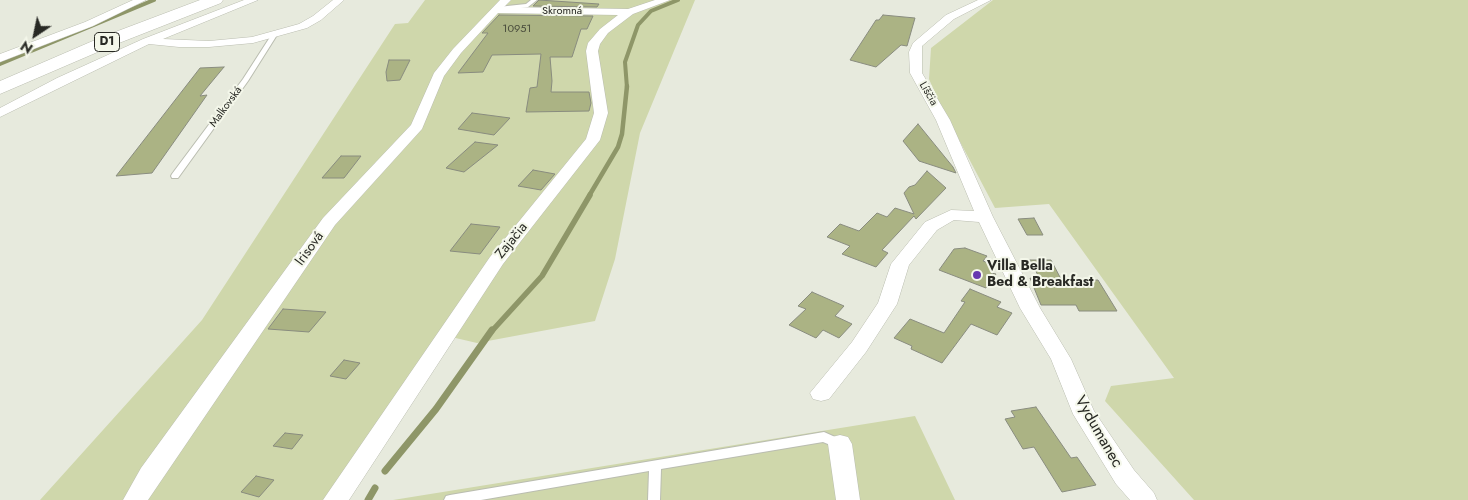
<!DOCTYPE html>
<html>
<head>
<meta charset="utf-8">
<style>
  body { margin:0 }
  #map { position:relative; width:1468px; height:500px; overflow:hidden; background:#e7eadd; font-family:Jost,sans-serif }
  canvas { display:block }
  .north { position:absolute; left:10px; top:10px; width:50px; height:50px; -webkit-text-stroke:4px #f4f7ea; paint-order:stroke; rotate:214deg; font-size:14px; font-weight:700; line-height:20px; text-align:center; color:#282924 }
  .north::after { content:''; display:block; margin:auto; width:18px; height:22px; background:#282924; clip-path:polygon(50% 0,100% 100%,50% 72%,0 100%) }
</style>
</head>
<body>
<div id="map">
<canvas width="1468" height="500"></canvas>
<div class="north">N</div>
</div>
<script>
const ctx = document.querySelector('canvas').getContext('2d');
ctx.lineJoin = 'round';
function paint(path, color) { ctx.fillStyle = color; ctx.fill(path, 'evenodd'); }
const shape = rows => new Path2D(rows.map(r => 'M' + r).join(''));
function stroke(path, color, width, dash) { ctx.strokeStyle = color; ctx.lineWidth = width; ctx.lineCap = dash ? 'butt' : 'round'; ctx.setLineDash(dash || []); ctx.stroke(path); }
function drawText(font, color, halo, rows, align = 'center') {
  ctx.font = font + ' Jost,sans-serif'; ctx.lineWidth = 4; ctx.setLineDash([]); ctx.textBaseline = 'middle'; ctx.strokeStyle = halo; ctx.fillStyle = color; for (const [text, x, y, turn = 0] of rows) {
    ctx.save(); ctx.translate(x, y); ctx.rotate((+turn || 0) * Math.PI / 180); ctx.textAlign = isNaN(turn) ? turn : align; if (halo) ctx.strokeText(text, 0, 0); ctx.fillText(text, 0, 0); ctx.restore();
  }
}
paint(shape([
  [425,0,695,0,640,133,615,259,595,321,477,343,447,336,333,500,40,500,202,320,395,24,408,23],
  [993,0,1468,0,1468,500,1194,500,1105,401,1111,386,1174,378,1049,204,995,208,938,100,929,79,931,48],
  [915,416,955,500,393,500]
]), '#cfd7ab');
stroke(shape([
  [0,64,154,0],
  [627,88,625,62,638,25,651,11,678,0]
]), '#8e9668', 4);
stroke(shape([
  [589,196,618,147,622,134,627,86]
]), '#8e9668', 4.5);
stroke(shape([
  [491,332,542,276,590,195]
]), '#8e9668', 5.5);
stroke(shape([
  [385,471,436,409,492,330],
  [368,500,375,488]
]), '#8e9668', 7);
const building = shape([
  [539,0,599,4,597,7,533,6,539,0],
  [499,15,593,16,587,29,581,29,572,57,550,57,552,81,551,92,589,92,591,103,589,111,526,112,530,88,537,87,541,54,492,55,483,72,458,73,488,33,482,33,499,15],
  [883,15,915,18,907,46,901,45,876,67,850,60,876,20,879,20,883,15],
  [389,60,410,60,400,80,387,81,386,72,389,60],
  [224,67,200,96,207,95,152,173,116,176,200,68,224,67],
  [472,113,510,118,494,135,458,129,472,113],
  [918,124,953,167,956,173,919,161,903,141,918,124],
  [475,142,498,145,464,172,446,168,475,142],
  [341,156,361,156,344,178,322,178,341,156],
  [533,170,555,174,541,190,518,186,533,170],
  [927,171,946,188,916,219,914,216,882,250,888,253,876,267,842,254,850,246,827,237,840,224,859,231,877,213,887,217,895,208,914,214,904,193,909,187,915,185,927,171],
  [1034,218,1043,235,1027,235,1018,219,1034,218],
  [471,224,500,227,480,254,450,251,471,224],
  [965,248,987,256,983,261,996,266,991,273,996,274,986,288,939,270,954,249,965,248],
  [1030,260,1051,260,1062,281,1098,280,1117,311,1079,311,1076,305,1041,305,1030,278,1042,283,1030,260],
  [970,289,1001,302,997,307,1012,313,997,335,971,324,942,363,911,349,912,346,894,338,910,319,944,333,965,302,961,301,970,289],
  [812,292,844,306,835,316,852,324,839,338,823,330,816,338,789,325,806,309,798,306,812,292],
  [283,309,326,312,309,332,268,329,283,309],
  [344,360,360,363,346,379,330,376,344,360],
  [1036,407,1071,458,1077,457,1096,485,1062,492,1034,447,1023,449,1005,419,1015,417,1011,411,1036,407],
  [285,433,303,435,292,449,273,446,285,433],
  [256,476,274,480,259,497,241,492,256,476]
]);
paint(building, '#abb384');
stroke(building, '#898c7f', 1);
const lane = shape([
  [531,0,537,0,528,7,498,11,495,9,498,7,526,4,531,0],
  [272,34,277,35,248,81,178,178,172,178,171,176,172,174,243,79,272,34],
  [824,432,844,441,846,444,844,447,840,449,823,442,661,469,660,500,648,500,649,471,481,500,444,500,446,496,450,495,824,432]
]);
const street = shape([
  [133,0,146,0,93,26,0,62,0,54,85,22,133,0],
  [244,0,258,0,163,39,209,41,252,37,299,24,313,16,333,0,344,0,321,20,307,28,253,43,209,47,179,47,149,44,0,117,0,108,57,78,143,39,244,0],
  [500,0,511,0,504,7,628,9,655,0,670,0,633,14,608,33,600,44,598,51,608,113,600,140,503,264,349,500,323,500,490,257,586,139,594,113,586,51,588,43,600,29,618,15,498,13,461,53,444,76,422,129,335,225,148,500,123,500,141,468,323,218,411,125,434,73,453,49,500,0],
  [978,0,991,0,954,19,922,46,922,73,950,120,993,217,1040,308,1071,359,1094,411,1134,470,1154,493,1157,500,1130,500,1116,484,1073,414,1051,359,1020,308,979,222,954,220,937,230,909,265,897,304,866,352,829,399,821,401,813,399,810,393,852,342,878,303,891,264,925,222,951,210,974,211,936,120,910,73,909,52,913,43,946,15,978,0],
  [840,435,848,437,852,444,860,500,836,500,828,444,832,437,840,435]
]);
const highway = shape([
  [200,0,223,0,221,3,114,45,0,94,0,81,102,37,200,0]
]);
stroke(lane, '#babdb0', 2);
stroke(street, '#babdb0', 1);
stroke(highway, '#babdb0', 1);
paint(lane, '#fff');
paint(street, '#fff');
paint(highway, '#fff');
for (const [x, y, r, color] of [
  [977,275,5,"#6738b0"]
]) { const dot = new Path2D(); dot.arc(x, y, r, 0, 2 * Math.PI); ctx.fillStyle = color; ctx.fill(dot); stroke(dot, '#f4f7ea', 2); }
drawText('11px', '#282924', '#f4f7ea', [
  ["Skromná",562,11],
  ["Líščia",928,94,60],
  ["Malkovská",226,107,-54]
]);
drawText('11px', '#494c3c', null, [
  ["10951",517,29]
]);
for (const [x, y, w] of [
  [107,42,25]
]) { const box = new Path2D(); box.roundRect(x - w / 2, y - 9.5, w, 19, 4); ctx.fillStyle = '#f4f7ea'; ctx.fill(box); stroke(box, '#282924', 1); }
drawText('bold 12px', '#282924', null, [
  ["D1",107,42]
]);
drawText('14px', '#282924', '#f4f7ea', [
  ["Zajačia",512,241,-51],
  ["Irisová",310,249,-54]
]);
drawText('bold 14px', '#282924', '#f4f7ea', [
  ["Villa Bella",987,267],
  ["Bed & Breakfast",987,283]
], 'left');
drawText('16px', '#282924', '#f4f7ea', [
  ["Vydumanec",1098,432,60]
]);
</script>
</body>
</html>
